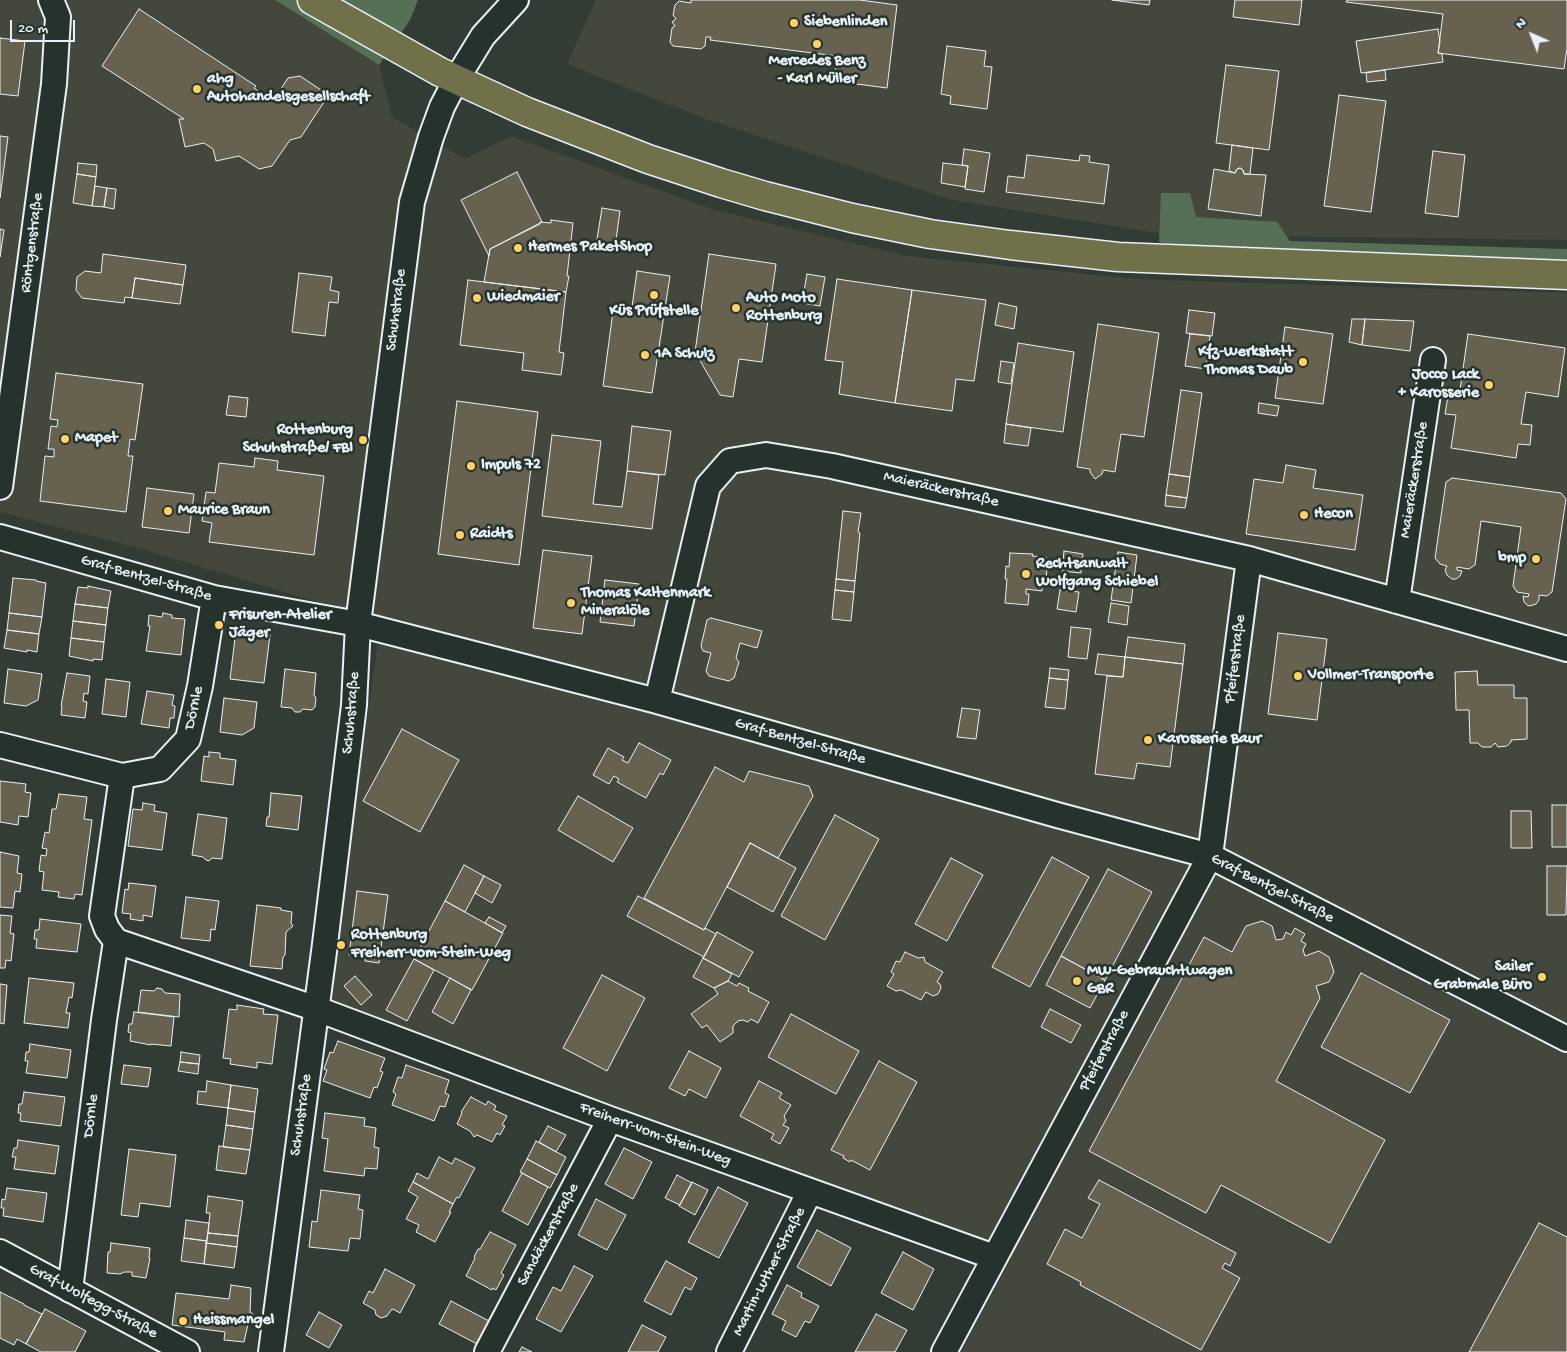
<!DOCTYPE html>
<html>
<head>
<meta charset="utf-8">
<style>
  body { margin:0 }
  #map { position:relative; width:1567px; height:1352px; overflow:hidden; background:#333c34; font-family:"Gochi Hand",sans-serif }
  canvas { display:block }
  .north { position:absolute; left:1507px; top:10px; width:50px; height:50px; -webkit-text-stroke:4px #26332d; paint-order:stroke; rotate:316deg; font-size:14px; font-weight:700; line-height:20px; text-align:center; color:#e8f1f8 }
  .north::after { content:''; display:block; margin:auto; width:18px; height:22px; background:#e8f1f8; clip-path:polygon(50% 0,100% 100%,50% 72%,0 100%) }
  .scale { position:absolute; left:10px; top:20px; width:65px; height:22px; box-sizing:border-box; border:2px solid #e8f1f8; border-top:0; padding-left:6px; font-size:15px; line-height:18px; white-space:nowrap; color:#e8f1f8; -webkit-text-stroke:4px #26332d; paint-order:stroke }
</style>
</head>
<body>
<div id="map">
<canvas width="1567" height="1352"></canvas>
<div class="north">N</div>
<div class="scale">20 m</div>
</div>
<script>
const ctx = document.querySelector('canvas').getContext('2d');
ctx.lineJoin = 'round';
function paint(path, color) { ctx.fillStyle = color; ctx.fill(path, 'evenodd'); }
const shape = rows => new Path2D(rows.map(r => 'M' + r).join(''));
function stroke(path, color, width, dash) { ctx.strokeStyle = color; ctx.lineWidth = width; ctx.lineCap = dash ? 'butt' : 'round'; ctx.setLineDash(dash || []); ctx.stroke(path); }
function drawText(font, color, halo, rows, align = 'center') {
  ctx.font = font + ' "Gochi Hand",sans-serif'; ctx.lineWidth = 5; ctx.setLineDash([]); ctx.textBaseline = 'middle'; ctx.strokeStyle = halo; ctx.fillStyle = color; for (const [text, x, y, turn = 0] of rows) {
    ctx.save(); ctx.translate(x, y); ctx.rotate((+turn || 0) * Math.PI / 180); ctx.textAlign = isNaN(turn) ? turn : align; if (halo) ctx.strokeText(text, 0, 0); ctx.fillText(text, 0, 0); ctx.restore();
  }
}
paint(shape([
  [0,0,275,0,379,65,392,117,465,159,511,136,714,210,907,256,1137,279,1567,293,1567,1352,961,1352,1012,1257,982,1238,326,1003,381,621,128,545,0,512],
  [596,0,1567,0,1567,240,1170,235,952,200,706,119,567,64]
]), '#43473c');
paint(shape([
  [275,0,418,0,410,20,379,65],
  [1161,193,1190,193,1196,217,1277,222,1290,241,1567,249,1567,262,1181,246,1159,242]
]), '#576f54');
const building = shape([
  [691,0,860,0,897,5,887,88,834,81,837,56,710,40,711,37,706,37,705,46,701,49,673,46,670,42,672,28,675,26,672,22,676,19,673,15,675,5,679,1,691,3,691,0],
  [1112,0,1150,0,1149,5,1112,0],
  [1235,0,1302,0,1299,25,1233,17,1235,0],
  [1347,0,1567,0,1567,48,1564,69,1438,53,1443,14,1346,2,1347,0],
  [139,9,256,86,254,88,267,97,269,94,279,92,288,78,300,76,321,90,324,102,301,137,290,140,272,166,259,169,239,156,216,161,213,149,204,143,185,147,179,119,184,119,102,66,139,9],
  [1438,29,1440,42,1438,53,1442,54,1443,62,1361,73,1356,41,1438,29],
  [0,38,25,41,18,96,0,94,0,38],
  [947,46,986,51,984,66,992,67,987,109,950,104,951,96,941,94,947,46],
  [1226,65,1279,71,1269,150,1216,143,1226,65],
  [1385,70,1386,80,1367,82,1366,73,1385,70],
  [1339,95,1386,101,1371,212,1324,206,1339,95],
  [0,136,8,137,0,198,0,136],
  [1232,145,1253,148,1250,174,1244,174,1243,170,1240,168,1237,169,1235,173,1229,171,1232,145],
  [964,149,990,153,984,192,965,189,968,166,962,165,964,149],
  [1433,151,1465,155,1458,217,1425,213,1433,151],
  [1027,155,1079,161,1080,155,1090,156,1089,162,1109,165,1104,204,1006,192,1008,176,1024,178,1027,155],
  [78,163,97,165,96,177,77,174,78,163],
  [943,163,968,166,965,187,941,183,943,163],
  [1240,168,1243,170,1244,174,1266,175,1261,216,1208,209,1214,169,1235,173,1237,169,1240,168],
  [517,172,542,222,490,249,489,256,461,200,517,172],
  [77,174,96,177,92,206,73,203,77,174],
  [95,186,107,188,104,207,92,206,95,186],
  [107,188,116,189,114,209,104,207,107,188],
  [602,208,620,211,615,247,596,245,602,208],
  [551,220,573,223,567,276,569,276,566,292,484,282,490,249,540,224,540,222,551,223,551,220],
  [0,229,4,230,0,257,0,229],
  [103,254,186,265,183,285,135,278,132,298,125,297,124,303,82,298,76,290,77,277,85,271,101,273,103,254],
  [709,254,776,264,762,362,739,359,733,397,720,395,695,352,709,254],
  [637,271,670,276,652,393,603,386,614,304,632,307,637,271],
  [299,273,332,277,330,290,339,292,338,303,329,302,325,336,292,332,299,273],
  [807,274,825,277,820,306,802,303,807,274],
  [135,278,183,285,180,304,132,298,135,278],
  [837,279,912,290,895,403,839,394,843,362,825,360,837,279],
  [468,280,566,292,559,352,564,353,561,375,522,370,524,353,460,345,468,280],
  [912,290,986,300,974,381,956,379,952,411,895,403,912,290],
  [999,303,1017,307,1014,329,995,325,999,303],
  [1189,310,1215,313,1212,336,1186,333,1189,310],
  [1352,319,1365,319,1362,345,1349,342,1352,319],
  [1365,319,1414,321,1410,351,1362,345,1365,319],
  [1098,324,1159,333,1144,437,1121,434,1115,472,1103,470,1102,474,1095,479,1090,472,1090,469,1077,467,1098,324],
  [1285,327,1333,334,1323,404,1275,398,1285,327],
  [1190,334,1210,336,1206,369,1185,366,1190,334],
  [1468,334,1565,348,1558,397,1526,392,1521,424,1532,425,1530,445,1518,444,1516,458,1451,448,1456,415,1445,414,1448,396,1459,397,1468,334],
  [1018,343,1074,352,1063,432,1006,424,1018,343],
  [1001,361,1014,363,1011,384,998,382,1001,361],
  [56,373,143,384,135,440,130,439,128,456,133,456,126,512,40,501,45,456,54,457,54,449,48,449,51,426,57,427,58,420,50,419,56,373],
  [1181,390,1202,393,1190,477,1169,474,1181,390],
  [229,396,248,398,246,417,226,415,229,396],
  [457,401,538,412,519,565,438,554,457,401],
  [1259,403,1279,406,1277,416,1258,413,1259,403],
  [1006,424,1031,428,1028,446,1004,443,1006,424],
  [632,426,671,431,665,475,627,471,632,426],
  [552,435,601,441,593,504,622,507,627,471,659,475,652,529,542,516,552,435],
  [255,458,278,461,277,470,324,476,314,555,209,542,212,523,202,521,206,492,215,493,219,463,254,467,255,458],
  [1286,465,1316,470,1313,488,1363,495,1355,550,1246,534,1254,479,1283,483,1286,465],
  [1169,474,1190,477,1187,498,1166,495,1169,474],
  [1452,478,1561,493,1566,499,1552,592,1547,596,1539,595,1539,600,1536,604,1530,606,1527,605,1524,602,1523,596,1528,597,1529,594,1517,592,1513,586,1521,527,1481,521,1475,565,1469,569,1457,567,1457,570,1462,571,1460,576,1456,579,1452,579,1447,575,1445,570,1447,566,1440,564,1435,558,1446,482,1452,478],
  [147,488,194,494,189,533,142,527,147,488],
  [1166,495,1187,498,1185,508,1165,506,1166,495],
  [843,511,861,513,858,532,860,533,855,581,836,579,843,511],
  [543,550,592,556,582,634,533,628,543,550],
  [1064,551,1083,554,1081,573,1062,571,1064,551],
  [1118,552,1137,555,1131,603,1111,600,1118,552],
  [1010,553,1033,554,1032,556,1046,557,1045,569,1047,569,1046,580,1043,579,1042,591,1026,589,1026,594,1029,594,1028,605,1005,603,1007,579,1005,579,1006,566,1009,567,1010,553],
  [13,578,36,580,36,581,46,583,42,617,9,613,13,578],
  [836,579,855,581,854,592,835,590,836,579],
  [605,580,639,584,634,626,600,622,605,580],
  [88,586,111,591,108,608,75,604,78,587,88,588,88,586],
  [835,590,854,592,851,621,832,619,835,590],
  [1060,590,1079,592,1076,612,1057,609,1060,590],
  [1111,603,1129,606,1127,625,1108,622,1111,603],
  [75,604,108,608,106,625,73,621,75,604],
  [9,613,42,617,39,634,7,630,9,613],
  [163,613,172,615,172,618,185,619,181,655,146,651,150,626,148,626,149,615,162,617,163,613],
  [711,618,762,631,757,648,740,643,736,658,739,662,734,678,729,681,709,676,706,671,711,653,703,651,701,646,707,620,711,618],
  [73,621,106,625,104,642,71,638,73,621],
  [1071,627,1091,629,1087,659,1068,657,1071,627],
  [7,630,39,634,37,652,27,650,27,652,4,648,7,630],
  [1278,633,1327,639,1317,720,1268,714,1278,633],
  [270,635,264,683,230,679,235,638,270,635],
  [1128,637,1185,644,1183,664,1125,657,1128,637],
  [71,638,104,642,102,660,93,659,93,661,69,656,71,638],
  [1098,654,1125,657,1123,677,1095,674,1098,654],
  [1125,657,1183,664,1170,767,1137,763,1134,779,1095,774,1107,676,1123,677,1125,657],
  [1050,668,1069,670,1068,680,1049,678,1050,668],
  [8,669,42,674,38,700,26,706,4,703,8,669],
  [285,669,316,673,314,695,316,698,315,707,312,710,303,709,300,712,295,712,292,708,281,707,285,669],
  [1477,671,1478,685,1514,685,1514,698,1527,698,1527,739,1511,740,1511,742,1507,746,1498,747,1495,743,1491,747,1482,747,1478,743,1470,743,1469,710,1456,710,1455,672,1477,671],
  [67,673,90,676,88,694,84,693,83,701,87,702,85,718,61,715,62,706,61,706,67,673],
  [1049,678,1068,680,1065,709,1045,707,1049,678],
  [106,679,130,682,126,717,102,714,106,679],
  [147,691,174,695,172,705,175,706,174,718,170,718,169,728,141,724,147,691],
  [224,698,257,702,254,728,242,735,220,732,224,698],
  [962,708,980,710,976,739,957,737,962,708],
  [402,729,459,760,420,832,363,801,402,729],
  [639,743,671,760,663,775,660,773,646,798,617,782,619,779,614,776,609,784,593,775,608,748,624,757,622,760,628,763,639,743],
  [209,752,220,753,220,758,236,760,233,785,201,781,204,756,209,757,209,752],
  [715,767,744,782,749,771,809,786,813,796,778,858,750,843,704,930,644,898,715,767],
  [0,781,26,784,25,792,31,793,28,817,19,816,18,825,0,822,0,781],
  [271,793,302,796,298,830,266,826,267,817,269,817,271,793],
  [59,794,87,797,84,819,92,820,82,895,75,894,74,899,58,897,59,892,42,890,44,872,39,871,41,855,46,856,47,849,42,848,45,832,49,833,52,809,56,809,59,794],
  [578,796,633,828,613,862,558,830,578,796],
  [143,803,155,805,154,811,167,813,162,850,128,846,133,809,142,810,143,803],
  [1552,805,1567,805,1567,847,1552,847,1552,805],
  [1511,811,1531,811,1532,848,1511,848,1511,811],
  [198,814,227,818,222,859,212,858,209,861,206,860,203,857,192,855,198,814],
  [835,815,879,839,825,940,781,916,835,815],
  [750,843,796,868,773,912,727,887,750,843],
  [0,852,19,856,17,873,22,874,20,892,15,891,13,908,0,907,0,852],
  [1052,857,1089,877,1030,987,992,967,1052,857],
  [951,858,983,875,947,941,915,924,951,858],
  [464,865,484,876,465,912,445,901,464,865],
  [1547,866,1567,866,1566,915,1547,915,1547,866],
  [1108,869,1152,892,1105,980,1061,956,1108,869],
  [484,876,501,885,492,903,475,893,484,876],
  [129,883,156,886,152,917,143,915,143,921,130,919,131,914,122,913,125,889,128,890,129,883],
  [357,891,388,895,379,963,365,961,365,958,349,955,357,891],
  [638,896,704,930,705,928,716,934,704,957,627,916,638,896],
  [186,897,219,901,215,930,211,929,210,941,181,938,186,897],
  [445,901,503,933,472,990,414,959,445,901],
  [257,905,281,908,281,910,292,912,291,923,293,926,286,932,285,955,283,957,282,969,250,966,257,905],
  [0,915,12,916,10,933,14,934,11,961,6,960,5,968,0,968,0,915],
  [489,917,506,926,502,933,485,923,489,917],
  [40,919,81,924,77,952,36,948,37,939,34,939,35,930,39,930,40,919],
  [1262,921,1272,926,1276,940,1283,939,1286,932,1291,935,1295,928,1305,934,1301,941,1306,944,1303,950,1305,956,1319,951,1329,957,1334,972,1329,982,1316,986,1320,998,1276,1081,1385,1140,1330,1243,1221,1185,1206,1213,1089,1151,1204,937,1232,952,1246,926,1262,921],
  [717,932,753,952,739,977,703,958,717,932],
  [905,952,918,958,924,957,925,962,943,972,937,982,940,984,941,988,938,994,933,996,926,992,921,1000,901,990,896,991,887,986,894,974,891,972,896,961,900,962,905,952],
  [1061,956,1105,980,1090,1008,1046,985,1061,956],
  [703,958,732,974,728,981,714,988,693,977,703,958],
  [414,959,434,970,407,1021,386,1010,414,959],
  [1361,973,1450,1020,1410,1093,1321,1047,1361,973],
  [602,975,645,998,607,1071,563,1048,602,975],
  [355,976,372,995,361,1005,344,986,355,976],
  [29,978,74,983,72,998,69,997,66,1013,70,1013,68,1028,24,1023,29,978],
  [450,978,471,990,453,1024,432,1012,450,978],
  [728,981,737,986,739,983,749,988,748,991,769,1002,758,1023,751,1019,748,1022,743,1020,738,1021,733,1026,733,1033,720,1042,707,1025,702,1028,691,1014,718,994,714,988,728,981],
  [0,984,7,985,4,1024,0,1023,0,984],
  [157,988,162,989,165,993,180,994,179,1017,138,1012,141,990,154,991,157,988],
  [237,1005,264,1009,263,1014,278,1015,272,1064,257,1062,257,1068,230,1064,231,1059,223,1058,229,1009,237,1010,237,1005],
  [1050,1009,1081,1025,1071,1043,1041,1027,1050,1009],
  [134,1012,174,1017,171,1046,151,1044,151,1045,130,1041,131,1033,128,1032,129,1024,132,1024,134,1012],
  [791,1014,859,1051,836,1094,768,1057,791,1014],
  [338,1041,385,1058,380,1071,383,1072,377,1088,374,1087,370,1098,323,1081,327,1070,324,1069,330,1052,333,1053,338,1041],
  [30,1044,71,1050,67,1078,26,1073,28,1061,25,1061,26,1052,29,1052,30,1044],
  [689,1051,721,1068,706,1098,689,1089,685,1096,669,1088,689,1051],
  [181,1052,200,1055,199,1064,180,1062,181,1052],
  [879,1061,917,1082,870,1170,851,1160,850,1162,843,1158,844,1156,831,1150,879,1061],
  [180,1062,199,1064,198,1074,178,1071,180,1062],
  [124,1065,151,1068,148,1087,121,1084,124,1065],
  [406,1065,449,1080,445,1093,449,1095,445,1107,440,1106,434,1121,392,1105,396,1094,393,1092,398,1077,402,1078,406,1065],
  [207,1081,231,1085,228,1108,197,1104,198,1091,206,1092,207,1081],
  [759,1081,782,1093,779,1098,791,1105,784,1116,786,1121,783,1125,789,1128,780,1144,771,1139,774,1134,740,1116,759,1081],
  [231,1085,258,1089,255,1112,228,1108,231,1085],
  [24,1092,65,1097,61,1126,20,1121,21,1113,18,1113,19,1104,22,1104,24,1092],
  [471,1097,486,1105,488,1101,496,1106,494,1110,507,1116,502,1125,505,1126,500,1135,497,1133,492,1142,477,1135,474,1137,470,1131,457,1124,462,1113,461,1112,471,1097],
  [228,1108,255,1112,253,1129,226,1125,228,1108],
  [325,1113,365,1118,364,1126,376,1128,374,1147,379,1148,377,1169,365,1168,364,1176,324,1171,328,1139,322,1138,325,1113],
  [226,1125,253,1129,250,1150,223,1147,226,1125],
  [548,1126,566,1135,556,1152,539,1142,548,1126],
  [18,1140,59,1146,55,1174,14,1169,16,1157,12,1157,14,1148,17,1148,18,1140],
  [536,1141,566,1157,557,1175,527,1159,536,1141],
  [219,1146,250,1150,246,1174,216,1170,219,1146],
  [624,1148,652,1162,633,1199,605,1184,624,1148],
  [129,1149,176,1155,170,1207,140,1203,138,1217,121,1215,129,1149],
  [439,1157,452,1164,455,1158,475,1168,459,1198,457,1197,453,1204,413,1182,417,1173,428,1179,439,1157],
  [527,1159,557,1175,550,1188,520,1172,527,1159],
  [522,1173,548,1187,528,1225,502,1211,522,1173],
  [677,1175,692,1183,680,1205,665,1198,677,1175],
  [1099,1180,1236,1253,1230,1266,1225,1263,1222,1268,1240,1278,1201,1350,1080,1285,1081,1282,1047,1264,1065,1229,1082,1238,1100,1204,1088,1198,1099,1180],
  [413,1182,453,1204,449,1212,451,1212,435,1242,416,1232,419,1225,406,1219,418,1197,408,1191,413,1182],
  [692,1182,708,1190,695,1215,679,1206,692,1182],
  [718,1187,748,1203,719,1258,688,1242,718,1187],
  [7,1188,47,1193,43,1222,3,1216,4,1208,1,1208,2,1199,5,1200,7,1188],
  [321,1190,360,1195,358,1209,363,1210,360,1239,350,1238,348,1251,309,1247,312,1221,317,1222,321,1190],
  [208,1196,243,1201,238,1236,208,1233,210,1213,206,1213,208,1196],
  [596,1199,626,1215,607,1250,578,1235,596,1199],
  [186,1220,209,1223,207,1241,184,1238,186,1220],
  [1539,1223,1567,1237,1567,1352,1469,1352,1539,1223],
  [817,1230,851,1248,831,1286,797,1267,817,1230],
  [490,1232,516,1245,501,1273,504,1275,496,1290,493,1288,492,1290,466,1276,475,1258,474,1257,478,1249,480,1249,490,1232],
  [208,1233,238,1236,237,1247,206,1243,208,1233],
  [184,1238,207,1241,204,1264,181,1261,184,1238],
  [111,1243,150,1248,149,1258,150,1258,146,1278,132,1276,132,1272,124,1272,120,1274,107,1273,108,1252,110,1252,111,1243],
  [206,1243,237,1247,234,1268,204,1264,206,1243],
  [903,1252,934,1269,913,1310,881,1293,903,1252],
  [666,1261,697,1278,691,1290,685,1287,671,1315,644,1301,666,1261],
  [574,1266,593,1276,561,1332,536,1319,553,1287,561,1291,574,1266],
  [385,1269,415,1285,400,1313,393,1309,391,1310,387,1316,381,1318,376,1315,375,1310,363,1303,369,1291,373,1293,385,1269],
  [231,1285,251,1288,250,1313,252,1313,255,1316,254,1321,250,1324,248,1324,244,1342,224,1340,225,1332,172,1325,176,1293,229,1299,231,1285],
  [787,1285,802,1293,801,1297,819,1306,810,1323,805,1321,796,1337,782,1330,786,1321,772,1314,787,1285],
  [0,1292,24,1304,24,1305,42,1314,26,1344,17,1339,14,1345,0,1338,0,1292],
  [451,1301,491,1322,479,1345,439,1324,451,1301],
  [45,1309,86,1331,75,1352,41,1352,26,1344,45,1309],
  [319,1312,342,1325,329,1348,306,1335,319,1312],
  [876,1314,907,1330,895,1352,855,1352,876,1314],
  [642,1325,666,1337,658,1352,628,1352,642,1325],
  [522,1347,532,1352,519,1352,522,1347]
]);
paint(building, '#676150');
stroke(building, '#e8f1f8', 1);
const minor = shape([
  [0,487,54,84,58,17,51,0],
  [0,537,214,598,358,624,657,701,1057,815,1210,856,1567,1039],
  [1397,601,1433,360],
  [657,701,708,486,730,461,766,455,832,466,1249,559,1567,649],
  [0,745,122,776,102,916,107,929,116,941],
  [122,776,160,769,188,739,200,686,214,598],
  [0,1252,187,1352],
  [70,1290,104,1020,116,941,317,1009,610,1119,994,1257],
  [271,1352,325,944,354,705,358,624,412,202,431,137,442,107,456,80,483,36,516,0],
  [487,1352,610,1119],
  [729,1352,810,1191],
  [944,1352,1210,856,1249,559]
]);
const primary = shape([
  [312,0,440,72,527,112,648,159,721,183,765,196,852,218,930,234,1010,245,1118,257,1567,275]
]);
stroke(minor, '#e8f1f8', 28);
stroke(primary, '#e8f1f8', 31);
stroke(minor, '#26332d', 24);
stroke(primary, '#70704a', 28);
for (const [x, y, r, color] of [
  [794,23,5,"#ffd166"],
  [817,44,5,"#ffd166"],
  [197,89,5,"#ffd166"],
  [518,248,5,"#ffd166"],
  [654,295,5,"#ffd166"],
  [477,298,5,"#ffd166"],
  [736,308,5,"#ffd166"],
  [645,355,5,"#ffd166"],
  [1303,362,5,"#ffd166"],
  [1489,385,5,"#ffd166"],
  [65,439,5,"#ffd166"],
  [363,440,5,"#ffd166"],
  [471,466,5,"#ffd166"],
  [168,511,5,"#ffd166"],
  [1304,515,5,"#ffd166"],
  [460,535,5,"#ffd166"],
  [1536,559,5,"#ffd166"],
  [1026,574,5,"#ffd166"],
  [571,603,5,"#ffd166"],
  [219,625,5,"#ffd166"],
  [1298,676,5,"#ffd166"],
  [1148,740,5,"#ffd166"],
  [341,945,5,"#ffd166"],
  [1542,977,5,"#ffd166"],
  [1077,981,5,"#ffd166"],
  [183,1321,5,"#ffd166"]
]) { const dot = new Path2D(); dot.arc(x, y, r, 0, 2 * Math.PI); ctx.fillStyle = color; ctx.fill(dot); stroke(dot, '#26332d', 2); }
drawText('bold 16px', '#e8f1f8', '#26332d', [
  ["Siebenlinden",804,23],
  ["Mercedes Benz",817,62,"center"],
  ["- Karl Müller",817,80,"center"],
  ["ahg",207,80],
  ["Autohandelsgesellschaft",207,98],
  ["Hermes PaketShop",528,248],
  ["Wiedmaier",487,298],
  ["Auto Moto",746,299],
  ["Rottenburg",746,317],
  ["Küs Prüfstelle",654,312,"center"],
  ["Kfz-Werkstatt",1293,353,"right"],
  ["Thomas Daub",1293,371,"right"],
  ["1A Schulz",655,355],
  ["Jocco Lack",1479,376,"right"],
  ["+ Karosserie",1479,394,"right"],
  ["Rottenburg",353,431,"right"],
  ["Schuhstraße/ FBI",353,449,"right"],
  ["Mapet",75,439],
  ["Impuls 72",481,466],
  ["Maurice Braun",178,511],
  ["Hecon",1314,515],
  ["Raidts",470,535],
  ["bmp",1526,559,"right"],
  ["Rechtsanwalt",1036,565],
  ["Wolfgang Schiebel",1036,583],
  ["Thomas Kaltenmark",581,594],
  ["Mineralöle",581,612],
  ["Frisuren-Atelier",229,616],
  ["Jäger",229,634],
  ["Vollmer-Transporte",1308,676],
  ["Karosserie Baur",1158,740],
  ["Rottenburg",351,936],
  ["Freiherr-vom-Stein-Weg",351,954],
  ["Sailer",1532,968,"right"],
  ["Grabmale Büro",1532,986,"right"],
  ["MW-Gebrauchtwagen",1087,972],
  ["GBR",1087,990],
  ["Heissmangel",193,1321]
], 'left');
drawText('16px', '#e8f1f8', '#26332d', [
  ["Röntgenstraße",33,243,-83],
  ["Schuhstraße",397,310,-83],
  ["Maieräckerstraße",1415,480,-81],
  ["Maieräckerstraße",941,490,13],
  ["Graf-Bentzel-Straße",146,579,16],
  ["Pfeiferstraße",1236,659,-83],
  ["Dörnle",195,708,-78],
  ["Schuhstraße",352,713,-85],
  ["Graf-Bentzel-Straße",800,742,16],
  ["Graf-Bentzel-Straße",1272,889,27],
  ["Pfeiferstraße",1105,1051,-62],
  ["Schuhstraße",302,1115,-82],
  ["Dörnle",92,1116,-83],
  ["Freiherr-vom-Stein-Weg",655,1135,20],
  ["Sandäckerstraße",549,1235,-62],
  ["Martin-Luther-Straße",770,1272,-63],
  ["Graf-Wolfegg-Straße",93,1302,28]
]);
</script>
</body>
</html>
